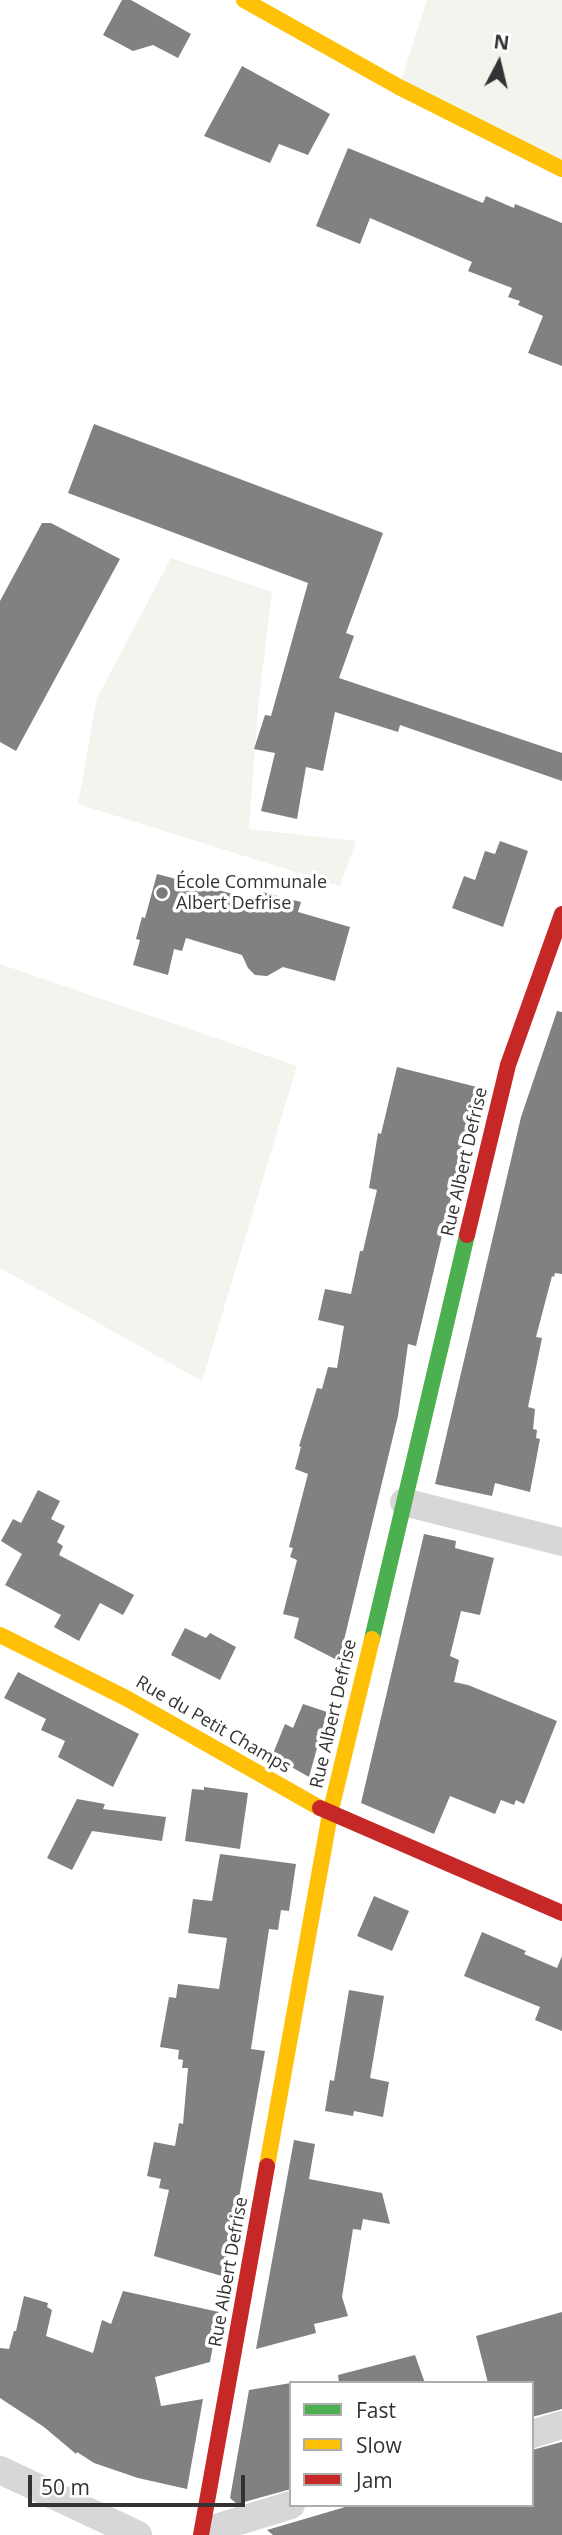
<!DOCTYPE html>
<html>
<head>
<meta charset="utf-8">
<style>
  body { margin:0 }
  #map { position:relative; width:562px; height:2535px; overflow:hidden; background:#fff; font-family:"Open Sans",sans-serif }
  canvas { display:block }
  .legend { position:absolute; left:289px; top:2381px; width:245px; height:126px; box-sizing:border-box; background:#fff; border:2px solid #adadad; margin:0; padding:9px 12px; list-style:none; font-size:21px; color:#333 }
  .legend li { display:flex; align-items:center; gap:14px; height:35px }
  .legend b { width:35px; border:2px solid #adadad }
  .north { position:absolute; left:464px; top:28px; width:70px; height:70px; -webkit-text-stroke:5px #fff; paint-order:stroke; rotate:7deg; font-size:19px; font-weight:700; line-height:28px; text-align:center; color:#333 }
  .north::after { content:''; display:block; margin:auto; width:24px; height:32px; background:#333; clip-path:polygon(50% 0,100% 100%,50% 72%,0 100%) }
  .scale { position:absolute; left:28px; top:2475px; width:217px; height:32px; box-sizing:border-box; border:4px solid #333; border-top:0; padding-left:9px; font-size:21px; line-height:24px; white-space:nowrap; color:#333; -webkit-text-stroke:5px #fff; paint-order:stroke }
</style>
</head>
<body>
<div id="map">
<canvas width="562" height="2535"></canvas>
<ul class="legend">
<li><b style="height:9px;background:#4caf50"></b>Fast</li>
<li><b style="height:9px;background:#ffc107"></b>Slow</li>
<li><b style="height:9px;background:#c62828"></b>Jam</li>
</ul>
<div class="north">N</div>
<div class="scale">50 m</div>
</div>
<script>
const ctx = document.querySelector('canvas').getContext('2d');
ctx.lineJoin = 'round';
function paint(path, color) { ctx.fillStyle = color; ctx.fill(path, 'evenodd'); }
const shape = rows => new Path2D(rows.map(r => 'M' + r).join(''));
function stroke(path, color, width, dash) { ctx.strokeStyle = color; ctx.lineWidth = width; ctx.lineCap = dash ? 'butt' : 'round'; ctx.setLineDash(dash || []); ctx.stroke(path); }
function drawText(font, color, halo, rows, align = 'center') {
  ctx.font = font + ' "Open Sans",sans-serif'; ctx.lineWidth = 7; ctx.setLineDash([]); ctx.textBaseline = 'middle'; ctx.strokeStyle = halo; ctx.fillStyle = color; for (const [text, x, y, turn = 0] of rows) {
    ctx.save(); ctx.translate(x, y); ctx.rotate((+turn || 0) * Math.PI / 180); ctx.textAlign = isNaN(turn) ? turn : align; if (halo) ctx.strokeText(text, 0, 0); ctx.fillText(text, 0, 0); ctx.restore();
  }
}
paint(shape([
  [427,0,562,0,562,169,399,87],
  [171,558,272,592,258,707,249,829,356,841,340,886,78,804,97,698],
  [0,964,297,1066,202,1381,0,1268]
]), '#f1f5ed');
paint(shape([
  [122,0,131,0,191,34,178,58,153,45,133,51,103,35],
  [242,66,330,114,308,155,279,144,270,163,204,136],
  [348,148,483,203,486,196,514,208,515,204,562,223,562,366,528,353,543,316,518,305,520,301,508,297,512,288,468,271,472,262,370,218,360,244,316,226],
  [94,424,383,533,346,633,354,636,339,678,562,753,562,781,400,725,398,732,335,712,323,771,306,767,297,819,261,811,275,753,254,749,265,715,271,716,308,583,68,493],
  [42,523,51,523,120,559,16,751,0,742,0,601],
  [500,841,528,851,503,927,452,908,464,876,475,880,485,851,495,854],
  [157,874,260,901,262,892,301,902,298,912,350,927,335,981,283,967,267,976,255,975,248,968,242,955,186,938,182,951,174,949,168,975,133,965,140,940,136,939,142,917,145,918],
  [557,1011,562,1012,562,1274,555,1273,554,1277,552,1276,536,1337,542,1338,528,1407,535,1409,533,1429,537,1430,536,1438,540,1439,530,1492,495,1483,492,1496,435,1484,521,1117],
  [397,1067,477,1087,416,1346,408,1344,398,1416,339,1661,294,1638,299,1618,283,1614,297,1560,290,1557,293,1548,289,1547,308,1474,295,1469,301,1447,299,1446,317,1388,322,1389,328,1367,337,1368,344,1326,318,1320,325,1289,351,1294,360,1251,363,1251,377,1190,369,1188,378,1133,381,1134],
  [38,1490,60,1501,51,1519,65,1526,57,1542,63,1546,59,1555,134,1595,123,1615,100,1603,79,1641,54,1627,61,1615,5,1585,22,1554,1,1541,13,1519,21,1523],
  [424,1534,456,1541,455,1548,494,1558,480,1615,461,1611,450,1656,459,1660,454,1682,468,1685,557,1721,524,1804,516,1800,514,1805,501,1800,495,1814,450,1796,434,1834,361,1803],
  [185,1628,206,1638,210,1633,236,1647,220,1680,171,1655],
  [18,1672,139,1734,113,1787,58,1757,65,1741,41,1730,46,1719,4,1698],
  [303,1704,327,1712,309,1777,272,1756,285,1724,293,1728],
  [204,1787,248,1793,240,1849,185,1841,192,1789,204,1790],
  [77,1799,105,1804,103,1809,166,1817,162,1841,92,1831,72,1870,47,1858],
  [220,1854,296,1864,289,1911,281,1910,278,1930,269,1929,251,2049,265,2051,225,2277,154,2256,169,2190,159,2188,161,2179,147,2176,154,2142,175,2146,179,2123,183,2124,188,2068,182,2068,183,2060,178,2059,179,2050,160,2047,169,1997,176,1998,178,1984,219,1989,227,1938,188,1933,193,1899,212,1901],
  [374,1896,409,1911,392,1951,357,1936],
  [482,1932,526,1951,524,1954,557,1968,562,1956,562,2031,535,2020,540,2007,464,1976],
  [349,1990,384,1996,370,2078,389,2082,383,2117,354,2111,353,2116,325,2111,330,2080,334,2081],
  [294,2140,315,2144,309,2179,382,2193,390,2224,363,2219,361,2230,353,2229,342,2297,348,2316,314,2324,316,2333,256,2349],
  [123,2291,219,2312,210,2362,155,2377,161,2406,203,2399,187,2489,138,2478,94,2463,77,2452,76,2454,44,2427,0,2398,0,2348,9,2349,14,2331,16,2331,24,2296,48,2303,47,2307,52,2310,46,2336,93,2353,102,2320,111,2324],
  [562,2312,562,2409,532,2417,532,2383,488,2383,476,2336],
  [415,2355,425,2383,339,2383,338,2375],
  [291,2383,291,2489,237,2504,230,2498,249,2390],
  [562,2442,562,2535,273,2535,267,2530,352,2505,532,2505,532,2450]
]), '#818181');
stroke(shape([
  [404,1502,562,1542],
  [532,2434,562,2425],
  [0,2470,138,2535],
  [210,2535,213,2529,291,2505]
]), '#d7d7d7', 28);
stroke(shape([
  [372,1639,467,1235]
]), '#4caf50', 16);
stroke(shape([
  [244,0,399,87,562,169],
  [0,1635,126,1698,320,1808],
  [267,2166,330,1814,372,1639]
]), '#ffc107', 16);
stroke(shape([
  [467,1235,508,1065,562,914],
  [320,1808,562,1913],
  [201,2535,267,2166]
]), '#c62828', 16);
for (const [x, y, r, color] of [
  [162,893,7,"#7a7a7a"]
]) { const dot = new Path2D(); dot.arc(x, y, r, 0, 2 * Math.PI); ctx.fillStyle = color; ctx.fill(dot); stroke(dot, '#fff', 2.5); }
drawText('18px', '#333', '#fff', [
  ["École Communale",176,883],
  ["Albert Defrise",176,904]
], 'left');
drawText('18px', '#333', '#fff', [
  ["Rue Albert Defrise",465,1162,-77],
  ["Rue Albert Defrise",334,1714,-77],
  ["Rue du Petit Champs",213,1725,30],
  ["Rue Albert Defrise",229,2272,-80]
]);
</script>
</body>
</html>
